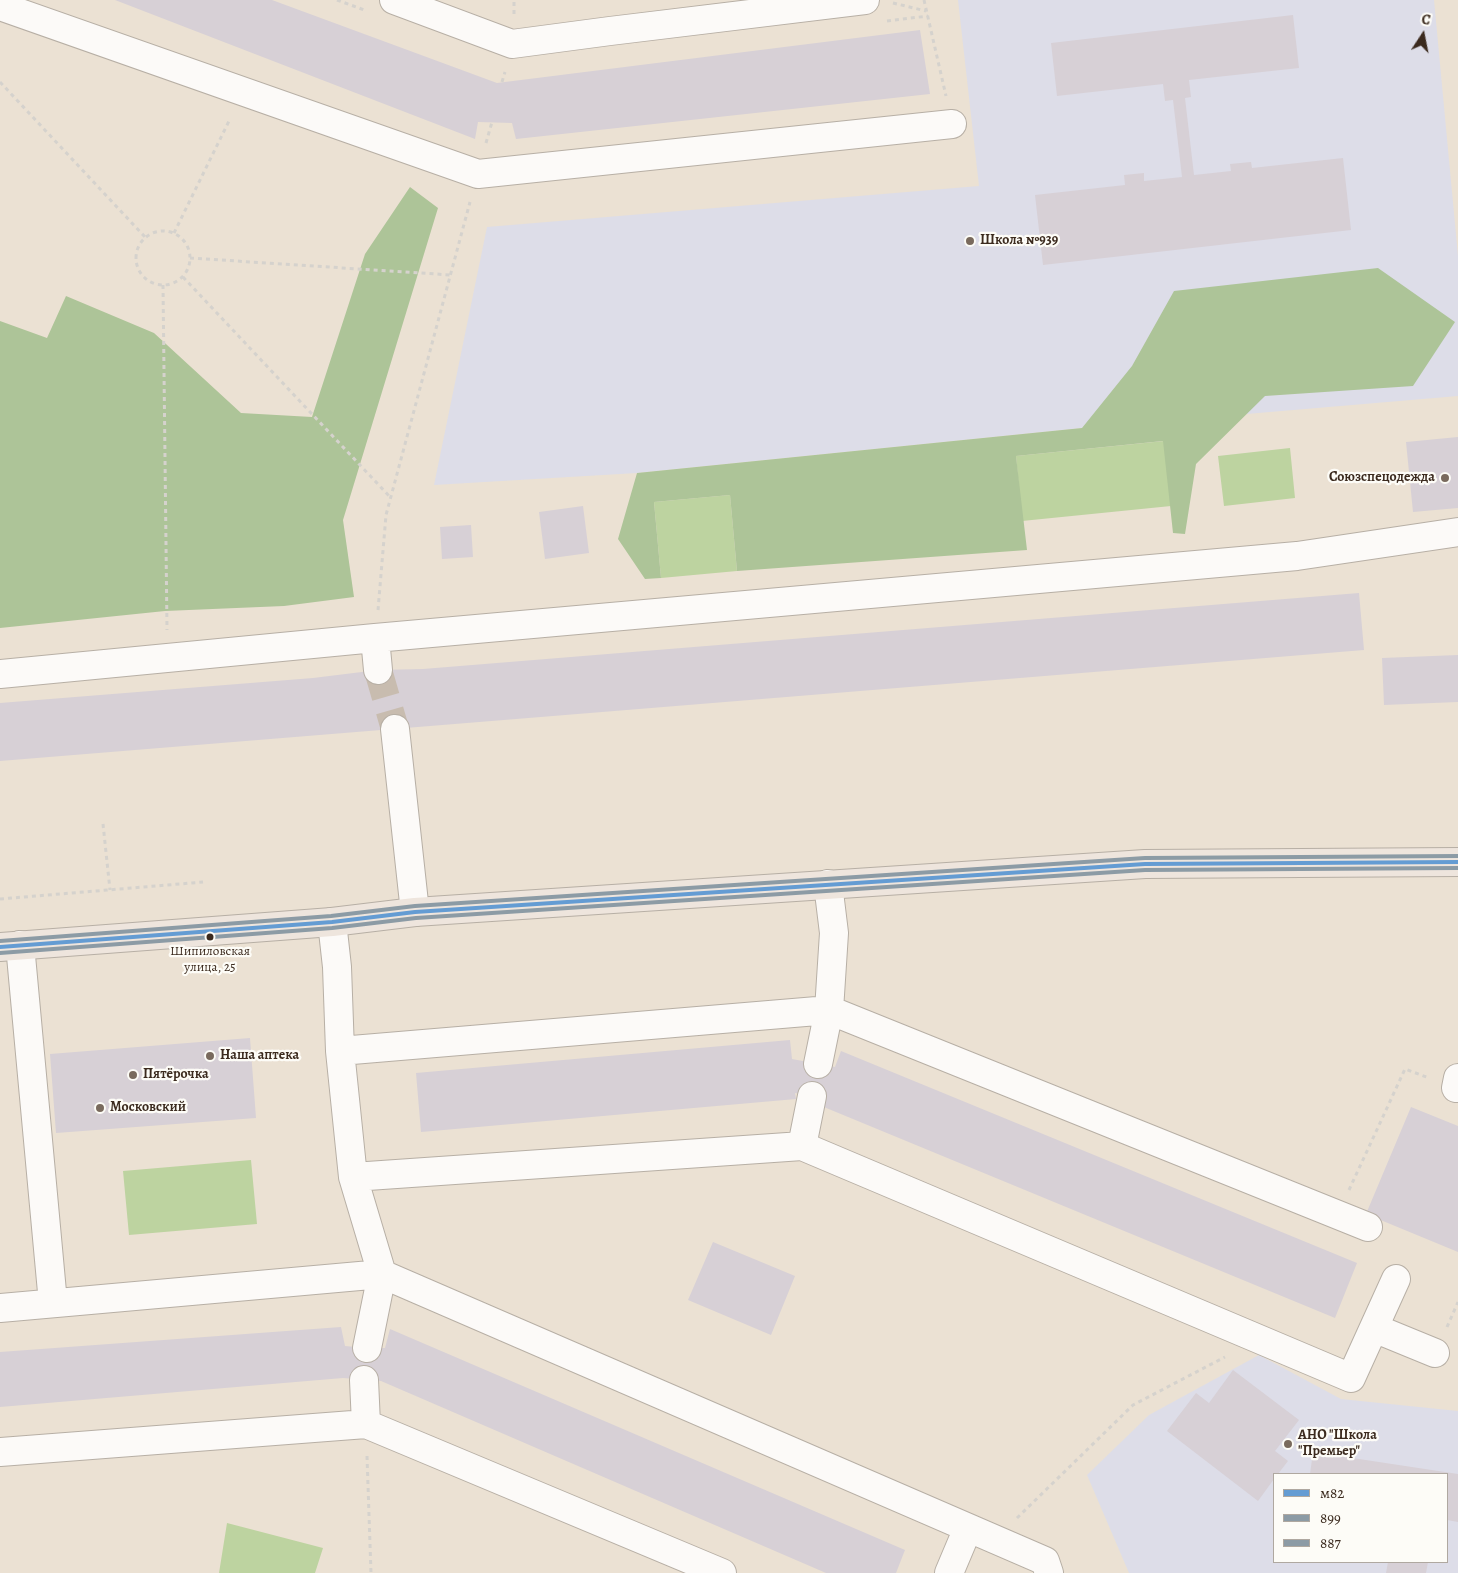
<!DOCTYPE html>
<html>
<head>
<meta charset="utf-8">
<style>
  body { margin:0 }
  #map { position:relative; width:1458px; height:1573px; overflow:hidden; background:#ebe1d3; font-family:Alegreya,serif }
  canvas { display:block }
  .legend { position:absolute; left:1273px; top:1473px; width:175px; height:90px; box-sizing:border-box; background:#fdfcf7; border:1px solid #afa8a0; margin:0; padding:6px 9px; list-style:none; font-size:15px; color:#3b2a1e }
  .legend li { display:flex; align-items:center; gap:10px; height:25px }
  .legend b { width:25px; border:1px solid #afa8a0 }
  .north { position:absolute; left:1398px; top:10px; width:50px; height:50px; -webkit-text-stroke:4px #fdfcf7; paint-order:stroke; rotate:11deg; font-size:14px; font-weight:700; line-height:20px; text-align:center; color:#3b2a1e }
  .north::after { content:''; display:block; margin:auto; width:18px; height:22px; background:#3b2a1e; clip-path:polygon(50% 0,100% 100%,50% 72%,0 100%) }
</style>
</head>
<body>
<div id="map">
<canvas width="1458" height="1573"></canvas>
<ul class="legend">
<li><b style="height:6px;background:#649cd3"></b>м82</li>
<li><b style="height:6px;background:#8c9ba5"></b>899</li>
<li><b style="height:6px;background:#8c9ba5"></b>887</li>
</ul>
<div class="north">С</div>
</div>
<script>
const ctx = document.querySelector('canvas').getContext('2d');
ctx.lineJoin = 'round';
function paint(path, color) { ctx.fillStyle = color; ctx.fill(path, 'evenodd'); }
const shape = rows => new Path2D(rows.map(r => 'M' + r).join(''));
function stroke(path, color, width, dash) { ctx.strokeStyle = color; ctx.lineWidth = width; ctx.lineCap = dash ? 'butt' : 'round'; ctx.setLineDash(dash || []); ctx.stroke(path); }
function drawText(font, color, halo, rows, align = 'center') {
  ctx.font = font + ' Alegreya,serif'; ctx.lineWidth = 4.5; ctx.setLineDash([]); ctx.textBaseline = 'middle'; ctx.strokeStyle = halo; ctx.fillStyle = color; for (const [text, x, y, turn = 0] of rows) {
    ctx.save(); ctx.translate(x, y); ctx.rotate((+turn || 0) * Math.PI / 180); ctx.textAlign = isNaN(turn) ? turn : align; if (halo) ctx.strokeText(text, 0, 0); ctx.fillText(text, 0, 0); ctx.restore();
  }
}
paint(shape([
  [958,0,1434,0,1458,256,1458,396,1082,428,637,473,434,485,487,227,979,186],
  [1259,1355,1341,1399,1458,1411,1458,1573,1129,1573,1087,1475,1149,1415],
  [1274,1474,1447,1474,1447,1562,1274,1562]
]), '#dddde8');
paint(shape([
  [1164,441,1171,506,1022,521,1016,456],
  [1290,448,1295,498,1224,506,1218,456],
  [730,495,737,571,661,578,654,502],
  [251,1160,257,1224,129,1235,123,1171],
  [227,1523,323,1548,315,1573,219,1573]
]), '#bdd3a0');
paint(shape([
  [410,187,438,208,343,520,354,597,284,606,165,611,0,628,0,321,47,338,66,296,154,333,241,413,312,417,365,254],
  [1378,268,1455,322,1413,386,1265,396,1196,464,1185,534,1173,533,1163,441,1016,456,1027,550,737,571,730,495,654,502,661,578,645,579,618,539,637,473,1082,428,1132,366,1174,291]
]), '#adc498');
paint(shape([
  [115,0,272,0,497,83,920,30,930,94,516,139,512,123,478,122,475,139],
  [1293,15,1299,68,1189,80,1191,97,1185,98,1194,175,1231,171,1230,164,1251,162,1252,168,1343,158,1351,230,1043,265,1035,195,1125,185,1124,175,1144,173,1144,181,1182,177,1173,100,1165,101,1163,84,1057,96,1051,43],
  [1458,437,1458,508,1413,512,1406,442],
  [583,506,589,553,545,559,539,512],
  [471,525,473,557,442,559,440,527],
  [1359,593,1364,650,0,761,0,703,313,678,378,670,423,669],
  [1458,655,1458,702,1384,705,1382,658],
  [250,1038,256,1118,56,1133,50,1054],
  [790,1040,792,1059,835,1067,841,1051,1357,1263,1335,1318,819,1105,822,1098,795,1093,796,1099,421,1132,416,1073],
  [1411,1107,1458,1126,1458,1252,1366,1214],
  [713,1242,795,1276,771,1335,688,1300],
  [341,1327,345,1346,367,1348,385,1348,390,1329,905,1550,896,1573,826,1573,381,1381,343,1378,0,1407,0,1352],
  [1233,1370,1299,1420,1275,1451,1288,1461,1278,1474,1274,1474,1274,1479,1258,1501,1167,1431,1196,1393,1209,1403],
  [1313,1452,1458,1474,1458,1522,1447,1520,1447,1474,1310,1474],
  [1388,1562,1428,1562,1426,1573,1386,1573]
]), '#d7d0d6');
stroke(shape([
  [378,670,395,729]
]), '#c8bcaf', 28, [28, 14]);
const minor = shape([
  [394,0,512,44,610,31,865,0],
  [0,6,478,174,952,124],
  [378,670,375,638,1297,556,1458,532],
  [0,674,375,638],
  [395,729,415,912],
  [332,922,337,967,340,1051,353,1177,382,1274,367,1348],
  [20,945,53,1303],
  [340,1051,829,1010,1368,1227],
  [818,1064,829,1010,834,933,828,884],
  [1456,1088,1458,1078],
  [802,1146,812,1096],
  [353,1177,802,1146,1351,1378,1396,1279],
  [0,1308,382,1274,1045,1561,1049,1573],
  [1374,1328,1435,1353],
  [364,1380,366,1424],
  [0,1452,366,1424,722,1573],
  [949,1573,968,1528]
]);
const major = shape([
  [0,947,332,922,415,912,1145,864,1458,862]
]);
stroke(minor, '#b7afa5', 30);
stroke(major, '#b7afa5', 30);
stroke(shape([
  [337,0,367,11],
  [924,0,946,96],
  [893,3,926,11],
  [514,14,514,0],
  [887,21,928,16],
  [0,82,145,237],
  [502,82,505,72],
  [486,143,492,122],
  '136 258a27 27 0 1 1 54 0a27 27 0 1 1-54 0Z',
  [174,233,230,119],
  [190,258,451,275],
  [183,277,391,498],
  [163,285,167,630],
  [378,610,386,515,470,202],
  [103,824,110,890],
  [0,899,203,882],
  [1349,1190,1405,1069,1429,1078],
  [1447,1327,1458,1302],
  [367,1456,371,1573],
  [1017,1518,1133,1405,1225,1357]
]), '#d5d2cd', 3, [4, 4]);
stroke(minor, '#fcfaf8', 28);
stroke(major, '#eee5dd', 28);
stroke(shape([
  [0,947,332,922,415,912,1145,864,1458,862]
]), '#649cd3', 4);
stroke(shape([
  [0,953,332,928,416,918,1145,870,1458,868]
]), '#8c9ba5', 4);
stroke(shape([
  [0,941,331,916,415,906,1145,858,1458,856]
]), '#8c9ba5', 4);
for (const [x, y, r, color] of [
  [970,241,5,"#796a5d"],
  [1445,478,5,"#796a5d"],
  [210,937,4.5,"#3b2a1e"],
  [210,1056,5,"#796a5d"],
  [133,1075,5,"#796a5d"],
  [100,1108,5,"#796a5d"],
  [1288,1444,5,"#796a5d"]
]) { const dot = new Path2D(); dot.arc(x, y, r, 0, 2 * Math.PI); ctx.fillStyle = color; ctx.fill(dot); stroke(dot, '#fdfcf7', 2); }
drawText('13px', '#3b2a1e', '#fdfcf7', [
  ["Шипиловская",210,952],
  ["улица, 25",210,968]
]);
drawText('bold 14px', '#3b2a1e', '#fdfcf7', [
  ["Школа №939",980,241],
  ["Союзспецодежда",1435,478,"right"],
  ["Наша аптека",220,1056],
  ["Пятёрочка",143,1075],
  ["Московский",110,1108],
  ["АНО \"Школа",1298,1436],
  ["\"Премьер\"",1298,1452]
], 'left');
</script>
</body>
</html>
